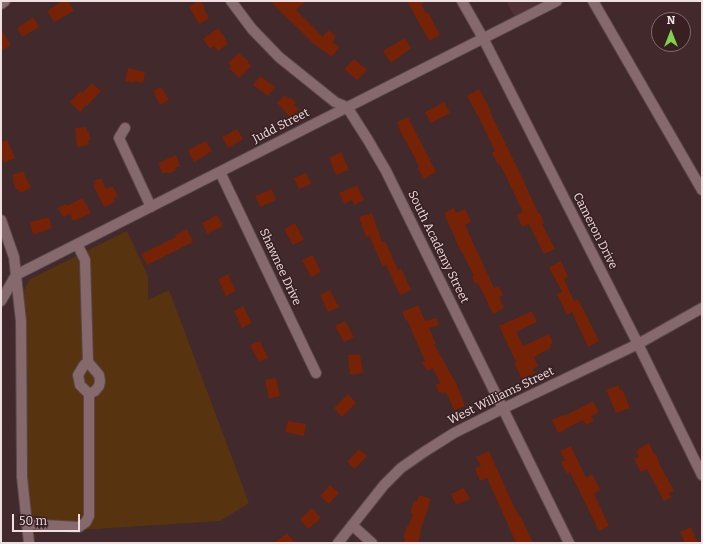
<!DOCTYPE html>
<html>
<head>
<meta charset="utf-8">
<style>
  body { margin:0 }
  #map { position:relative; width:703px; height:544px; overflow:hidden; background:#41292c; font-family:Bitter,serif }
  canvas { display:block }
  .frame { position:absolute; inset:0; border:2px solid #f0dfe1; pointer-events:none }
  .north { position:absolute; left:651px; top:12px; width:40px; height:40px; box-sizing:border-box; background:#371f22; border:1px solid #816c6e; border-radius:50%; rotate:0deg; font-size:11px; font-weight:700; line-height:16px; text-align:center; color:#f0dfe1 }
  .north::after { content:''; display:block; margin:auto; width:14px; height:18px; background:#83d04e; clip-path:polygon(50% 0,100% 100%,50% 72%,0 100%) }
  .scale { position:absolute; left:12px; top:514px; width:68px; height:18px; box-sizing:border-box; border:2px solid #f0dfe1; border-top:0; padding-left:5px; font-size:12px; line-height:14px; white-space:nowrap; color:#f0dfe1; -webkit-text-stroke:3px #371f22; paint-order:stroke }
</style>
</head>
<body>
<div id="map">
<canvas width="703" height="544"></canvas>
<div class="frame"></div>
<div class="north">N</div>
<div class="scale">50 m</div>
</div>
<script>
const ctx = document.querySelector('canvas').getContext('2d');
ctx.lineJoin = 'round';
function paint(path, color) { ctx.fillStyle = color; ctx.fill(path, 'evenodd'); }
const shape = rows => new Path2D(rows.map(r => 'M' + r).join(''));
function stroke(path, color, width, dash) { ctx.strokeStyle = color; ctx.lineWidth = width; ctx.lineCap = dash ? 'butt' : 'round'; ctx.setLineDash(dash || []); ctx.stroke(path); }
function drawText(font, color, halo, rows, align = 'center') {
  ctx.font = font + ' Bitter,serif'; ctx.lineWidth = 3; ctx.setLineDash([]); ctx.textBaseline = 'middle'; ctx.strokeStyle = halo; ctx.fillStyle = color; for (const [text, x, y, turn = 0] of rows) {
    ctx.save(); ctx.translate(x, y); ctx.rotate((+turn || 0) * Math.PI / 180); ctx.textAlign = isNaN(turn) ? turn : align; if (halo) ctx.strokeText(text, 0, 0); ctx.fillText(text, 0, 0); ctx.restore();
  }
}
paint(shape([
  [506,1,543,1,515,17]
]), '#503135');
paint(shape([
  [127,231,148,276,148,300,169,290,249,503,220,521,33,533,29,502,25,422,26,338,24,290,30,279]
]), '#573310');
paint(shape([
  [62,1,68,1,74,11,54,22,47,11],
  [199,1,201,1,205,8,204,9,209,18,199,24,189,7],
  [270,1,306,1,296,10,323,37,328,30,336,36,332,42,339,47,332,57,314,44],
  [407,1,426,1,421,4,426,13,428,12,440,35,429,41],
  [33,17,39,27,22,37,17,28],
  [218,28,226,39,225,40,228,44,218,51,214,46,210,49,203,39],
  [1,29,11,45,1,51],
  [405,38,411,48,391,63,383,51],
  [239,53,248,61,248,62,251,66,239,78,229,68,231,66,228,63],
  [354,59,367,70,357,80,344,69],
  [128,68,145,72,143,83,134,81,134,83,125,81],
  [260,76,275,87,268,96,253,85],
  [92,83,101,91,87,106,86,105,80,112,70,102,80,91,82,93],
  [161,87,169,100,160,105,153,91],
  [479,89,491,111,490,112,520,173,538,213,540,213,544,223,542,224,555,249,544,254,529,224,522,227,517,215,523,212,500,164,498,165,492,153,495,151,481,122,467,96],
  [285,95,288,99,290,97,296,103,294,105,299,109,290,117,277,103],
  [444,102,450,113,431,123,425,112],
  [408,117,436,172,424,179,418,168,419,167,414,156,398,127,399,127,397,122],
  [86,127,87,132,89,132,90,140,88,140,89,145,77,147,75,128],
  [237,129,243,139,228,148,222,137],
  [7,140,15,158,4,163,1,157,1,142],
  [206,141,212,151,194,162,188,150],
  [341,152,349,170,336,175,329,158],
  [176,155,180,166,175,168,176,170,169,174,168,172,163,174,158,163],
  [23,171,31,188,20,193,18,189,16,189,13,182,14,181,12,175],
  [306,173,311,184,299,189,294,178],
  [101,178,106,189,113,186,118,197,113,199,115,202,104,207,93,185,96,184,94,181],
  [357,185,364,200,354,205,352,200,344,204,339,193],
  [272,189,276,200,260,207,255,196],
  [83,198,91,213,73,221,70,214,63,217,58,208,66,204,67,206],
  [454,208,456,213,465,209,471,222,465,225,494,288,499,286,503,295,499,297,504,308,493,314,478,283,475,284,472,277,474,276,462,252,461,252,444,213],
  [372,213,382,242,385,241,398,270,401,268,411,290,400,295,386,265,383,267,369,236,366,237,359,217],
  [217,215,223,226,207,234,202,223],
  [49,217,52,228,33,235,30,222],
  [295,223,304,240,293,245,284,229],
  [187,229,193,242,147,265,141,254,176,237,175,235],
  [313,255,321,272,311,277,302,260],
  [561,261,568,277,564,279,574,301,578,299,599,341,588,347,572,312,567,315,557,294,562,292,549,267],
  [228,274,236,291,226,296,218,279],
  [330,290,339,307,328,312,320,295],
  [418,305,425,321,436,318,439,325,429,328,436,344,434,344,457,385,465,406,454,410,446,392,442,394,442,392,439,393,436,385,440,383,433,368,427,371,422,362,425,361,407,320,406,321,402,312],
  [243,306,252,323,242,328,234,311],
  [532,311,537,322,516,332,523,346,549,334,553,343,550,345,551,348,534,357,538,366,533,369,535,373,522,379,514,363,516,362,499,326],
  [345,321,354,337,344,342,335,326],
  [260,341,268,358,259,362,250,345],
  [360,354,363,373,350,375,348,355],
  [276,378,280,396,269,399,265,380],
  [618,385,620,390,622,389,630,408,616,413,606,390],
  [348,394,356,403,342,417,334,408],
  [593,401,599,412,591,416,594,421,586,425,583,420,558,433,552,420,563,415,564,416],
  [288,421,306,424,304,436,285,432],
  [649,443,654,454,655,453,659,461,658,461,674,491,669,493,672,497,664,501,647,469,641,472,634,459,639,457,636,451,639,450,638,449],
  [571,446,586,478,592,474,600,490,594,494,609,526,599,531,570,472,567,474,561,462,565,460,560,451],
  [359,449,367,456,355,469,347,462],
  [489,451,516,511,517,511,520,517,521,517,533,543,516,543,487,478,480,481,475,469,481,466,476,457],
  [330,485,339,493,329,504,320,496],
  [464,488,470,499,456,505,451,494],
  [419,495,431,499,428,506,429,506,420,531,421,531,418,543,404,543,405,538,403,538,407,526,408,527,413,514,410,513,414,501,417,502],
  [312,508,321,518,308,529,300,519],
  [691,527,698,543,685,543,680,532],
  [287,533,295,543,274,543]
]), '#762207');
const minor = shape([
  [231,1,252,29,279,57,335,102,347,107,368,140,386,171,569,543],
  [462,1,483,38,638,344,702,475],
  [593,1,702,190],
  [1,4,5,1],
  [125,128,119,138,151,207],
  [220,172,316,373],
  [1,220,14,257,21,321,22,477,29,543],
  [1,301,16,275,557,1],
  [88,362,84,365,78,375,80,385,89,394],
  [26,524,79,527,86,522,89,516,89,394,95,391,99,386,100,381,99,375,88,362,85,260,77,244],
  [352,525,372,543],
  [338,543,384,485,401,468,424,452,454,433,502,409,638,344,702,308]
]);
stroke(minor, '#5b4749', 12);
stroke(minor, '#85696c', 10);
drawText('12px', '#f0dfe1', '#371f22', [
  ["Judd Street",281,126,-27],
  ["Cameron Drive",595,231,63],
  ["South Academy Street",438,247,64],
  ["Shawnee Drive",280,267,65],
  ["West Williams Street",501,396,-26]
]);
</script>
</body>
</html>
